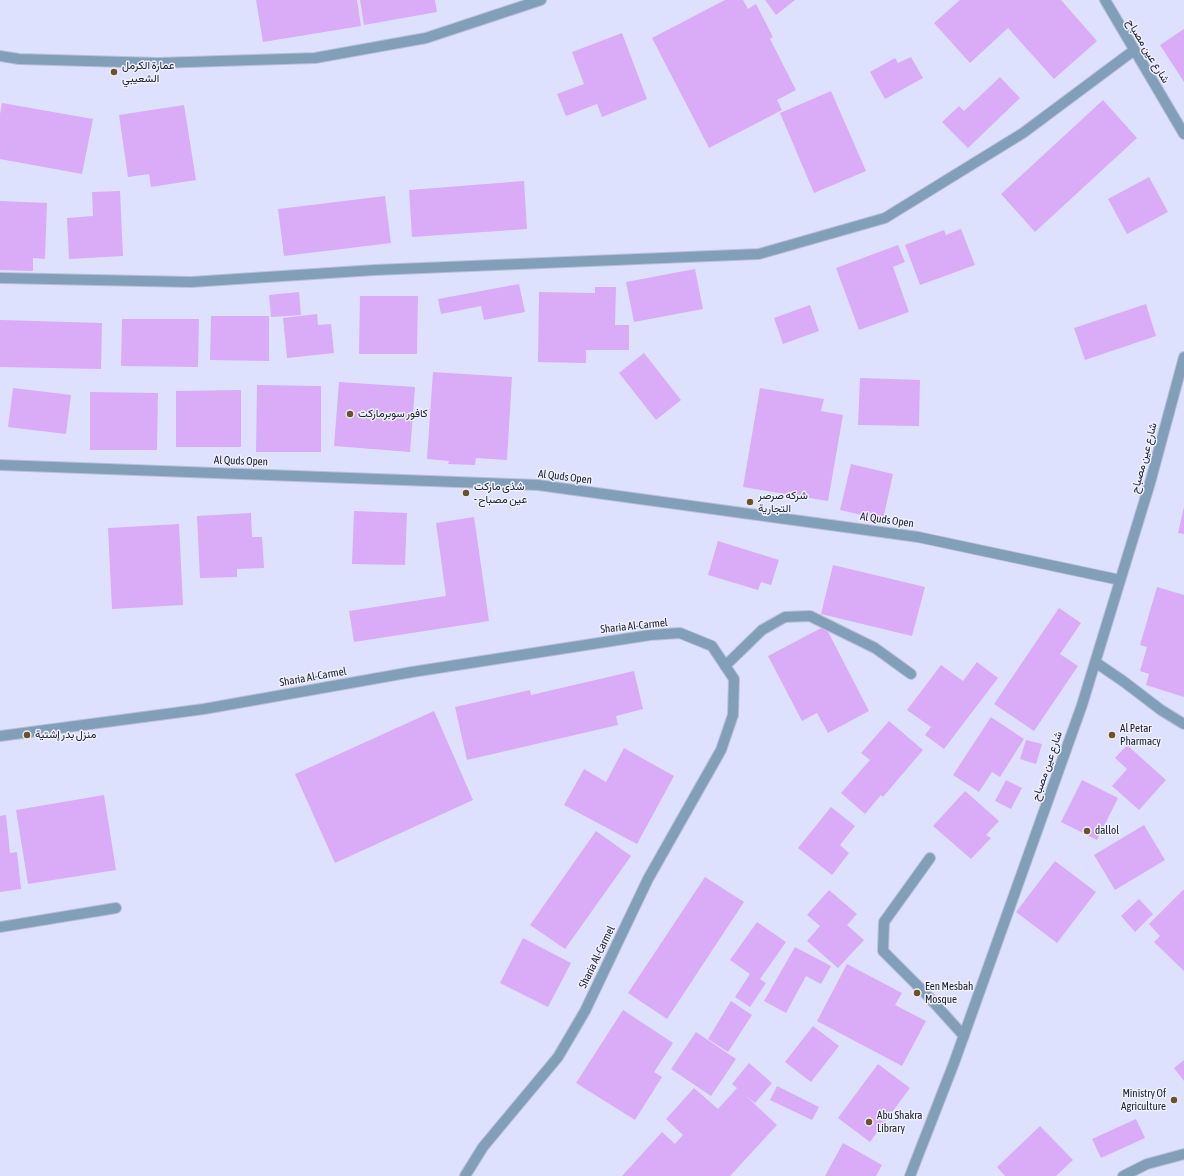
<!DOCTYPE html>
<html>
<head>
<meta charset="utf-8">
<style>
  body { margin:0 }
  canvas { display:block; background:#dde1fd }
</style>
</head>
<body>
<canvas width="1184" height="1176"></canvas>
<script>
const ctx = document.querySelector('canvas').getContext('2d');
ctx.lineJoin = 'round';
function paint(path, color) { ctx.fillStyle = color; ctx.fill(path, 'evenodd'); }
const shape = rows => new Path2D(rows.map(r => 'M' + r).join(''));
function stroke(path, color, width, dash) { ctx.strokeStyle = color; ctx.lineWidth = width; ctx.lineCap = dash ? 'butt' : 'round'; ctx.setLineDash(dash || []); ctx.stroke(path); }
function drawText(font, color, halo, rows, align = 'center') {
  ctx.font = font + ' "Asap Condensed",Vazirmatn,sans-serif'; ctx.lineWidth = 3; ctx.setLineDash([]); ctx.textBaseline = 'middle'; ctx.strokeStyle = halo; ctx.fillStyle = color; for (const [text, x, y, turn = 0] of rows) {
    ctx.save(); ctx.translate(x, y); ctx.rotate((+turn || 0) * Math.PI / 180); ctx.textAlign = isNaN(turn) ? turn : align; if (halo) ctx.strokeText(text, 0, 0); ctx.fillText(text, 0, 0); ctx.restore();
  }
}
paint(shape([
  [256,0,357,0,361,26,263,42],
  [360,0,435,0,437,12,364,25],
  [725,0,743,0,748,9,756,4,773,37,770,39,796,90,777,100,782,110,709,148,652,38],
  [765,0,795,0,776,15],
  [960,0,1061,0,1097,41,1054,79,1008,28,970,63,934,23],
  [1184,29,1184,82,1160,45],
  [622,33,647,99,602,117,597,104,566,116,557,94,584,84,572,52],
  [911,57,923,78,885,99,870,72,895,58,898,63],
  [1000,77,1020,98,968,148,942,122,959,106,964,111],
  [831,91,866,171,814,193,780,113],
  [1103,100,1137,138,1035,232,1001,194],
  [2,103,93,119,82,174,0,159,0,114],
  [184,105,196,180,151,187,149,174,128,177,119,115],
  [1149,177,1168,212,1127,234,1108,199],
  [524,181,527,229,412,237,409,190],
  [120,191,123,256,69,259,67,218,93,216,92,192],
  [385,196,391,243,284,256,278,209],
  [0,201,47,203,45,259,33,258,33,271,0,270],
  [961,229,975,265,920,285,905,245,944,230,946,235],
  [898,245,905,262,893,267,909,312,859,330,836,268],
  [695,269,703,309,634,322,626,282],
  [519,284,525,312,484,320,481,306,441,314,438,299],
  [595,287,616,287,615,325,629,325,629,350,586,350,586,363,538,362,539,292,595,293],
  [299,292,301,315,271,317,269,295],
  [360,296,418,296,417,354,359,354],
  [1146,304,1156,336,1085,360,1074,328],
  [810,305,819,331,783,344,774,318],
  [317,314,318,325,331,324,334,353,287,358,283,318],
  [211,316,269,316,269,361,210,360],
  [122,319,199,319,198,367,121,366],
  [0,320,102,323,101,369,0,367],
  [644,353,681,400,656,420,619,373],
  [433,372,512,377,507,460,476,458,475,465,448,464,449,461,427,459],
  [860,378,920,380,919,426,858,425],
  [339,382,415,387,410,452,334,446],
  [257,385,321,386,321,452,256,452],
  [13,388,71,395,66,434,8,427],
  [760,388,824,399,821,411,843,415,828,501,743,487],
  [241,390,241,447,176,447,176,391],
  [90,392,158,393,157,450,90,450],
  [851,464,893,474,883,520,840,510],
  [1184,507,1184,534,1178,533],
  [354,511,407,513,405,565,352,564],
  [251,513,252,537,262,537,264,568,237,569,237,577,200,578,197,516],
  [474,517,489,621,354,642,349,611,446,596,436,523],
  [179,524,183,605,112,609,108,528],
  [718,541,779,560,771,585,761,582,758,590,708,575],
  [833,565,925,587,912,636,821,614],
  [1157,587,1184,595,1184,697,1146,685,1149,674,1140,671,1147,647,1140,645],
  [1059,608,1081,623,1060,654,1078,666,1034,731,994,704],
  [825,626,869,711,828,733,817,713,802,721,768,656],
  [977,662,998,678,944,749,925,735,931,727,907,710,941,665,963,681],
  [634,671,643,709,616,716,618,725,467,760,455,707,530,690,531,695],
  [434,711,473,800,335,863,295,774],
  [991,717,1024,739,1000,777,992,772,979,792,953,775],
  [889,721,923,750,883,797,881,795,865,814,841,793,870,760,861,753],
  [1026,740,1042,744,1036,764,1020,759],
  [1127,745,1166,780,1139,810,1112,786,1127,769,1115,758],
  [624,748,674,776,637,844,564,805,584,769,606,782],
  [1006,780,1022,788,1011,809,995,801],
  [1082,780,1118,798,1097,840,1061,822],
  [965,791,999,821,986,835,991,838,971,859,933,826],
  [104,795,116,870,28,884,16,810],
  [831,807,855,826,840,845,849,853,832,875,798,848],
  [6,815,10,853,17,852,21,889,0,892,0,816],
  [1144,825,1165,860,1115,890,1094,855],
  [596,831,631,856,565,949,530,925],
  [1055,861,1096,892,1057,943,1016,912],
  [705,877,744,902,667,1019,628,993],
  [829,890,857,914,847,925,864,940,838,968,807,941,820,926,807,915],
  [1183,890,1184,890,1184,971,1154,942,1160,936,1149,924],
  [1139,899,1153,914,1135,932,1121,916],
  [757,922,786,942,760,979,766,983,750,1007,735,997,750,974,730,960],
  [523,938,571,963,548,1007,500,983],
  [795,947,831,966,821,984,806,976,786,1013,764,1001],
  [847,964,902,993,895,1005,926,1021,902,1066,817,1021],
  [731,1001,752,1015,728,1052,708,1039],
  [623,1010,673,1043,654,1072,662,1077,635,1120,576,1083],
  [813,1026,839,1046,811,1082,785,1062],
  [696,1032,736,1059,711,1096,671,1069],
  [1184,1060,1184,1081,1174,1068],
  [749,1063,772,1083,755,1103,745,1095,777,1125,730,1176,622,1176,662,1132,675,1144,683,1135,666,1119,694,1088,718,1109,737,1088,732,1084],
  [878,1064,910,1088,870,1142,838,1118],
  [777,1086,819,1107,812,1120,770,1100],
  [1136,1119,1145,1138,1101,1158,1092,1139],
  [1040,1126,1073,1160,1056,1176,1005,1176,997,1167],
  [843,1143,882,1165,876,1176,825,1176]
]), '#daacf7');
const minor = shape([
  [1105,0,1184,134],
  [0,56,19,59,158,63,315,58,426,38,541,0],
  [0,278,191,282,375,270,759,254,885,218,1023,133,1133,51],
  [0,465,538,485,918,537,1120,580],
  [1095,662,1123,681,1161,710,1184,724],
  [725,666,762,630,785,617,810,616,875,648,911,674],
  [0,736,204,709,412,672,650,635,680,633,712,646,734,679,733,715,721,750,648,879,585,1011,558,1057,483,1147,465,1176],
  [930,858,884,922,883,951,926,994,964,1036],
  [0,927,116,908],
  [910,1176,954,1063,1082,705,1150,483,1184,357],
  [1123,1176,1147,1164,1184,1154]
]);
stroke(minor, '#bcbfd8', 12);
stroke(minor, '#829fb9', 10);
for (const [x, y, r, color] of [
  [114,72,4,"#6b5424"],
  [350,414,4,"#6b5424"],
  [466,493,4,"#6b5424"],
  [750,502,4,"#6b5424"],
  [27,735,4,"#6b5424"],
  [1112,735,4,"#6b5424"],
  [1087,831,4,"#6b5424"],
  [917,993,4,"#6b5424"],
  [1174,1100,4,"#6b5424"],
  [869,1122,4,"#6b5424"]
]) { const dot = new Path2D(); dot.arc(x, y, r, 0, 2 * Math.PI); ctx.fillStyle = color; ctx.fill(dot); stroke(dot, '#edeffe', 1.5); }
drawText('11px', '#232532', '#edeffe', [
  ["شارع عين مصباح",1148,51,59],
  ["شارع عين مصباح",1144,458,-75],
  ["Al Quds Open",241,461,2],
  ["Al Quds Open",565,477,7],
  ["Al Quds Open",887,520,8],
  ["Sharia Al-Carmel",634,626,-6],
  ["Sharia Al-Carmel",313,677,-10],
  ["شارع عين مصباح",1047,766,-71],
  ["Sharia Al-Carmel",597,957,-64]
]);
drawText('11px', '#232532', '#edeffe', [
  ["عمارة الكرمل",122,66],
  ["الشعيبي",122,79],
  ["كافور سوبرماركت",358,414],
  ["شذى ماركت",474,487],
  ["- عين مصباح",474,500],
  ["شركه صرصر",758,496],
  ["التجارية",758,509],
  ["Al Petar",1120,729],
  ["Pharmacy",1120,742],
  ["منزل بدر إشتية",35,735],
  ["dallol",1095,831],
  ["Een Mesbah",925,987],
  ["Mosque",925,1000],
  ["Ministry Of",1166,1094,"right"],
  ["Agriculture",1166,1107,"right"],
  ["Abu Shakra",877,1116],
  ["Library",877,1129]
], 'left');
</script>
</body>
</html>
